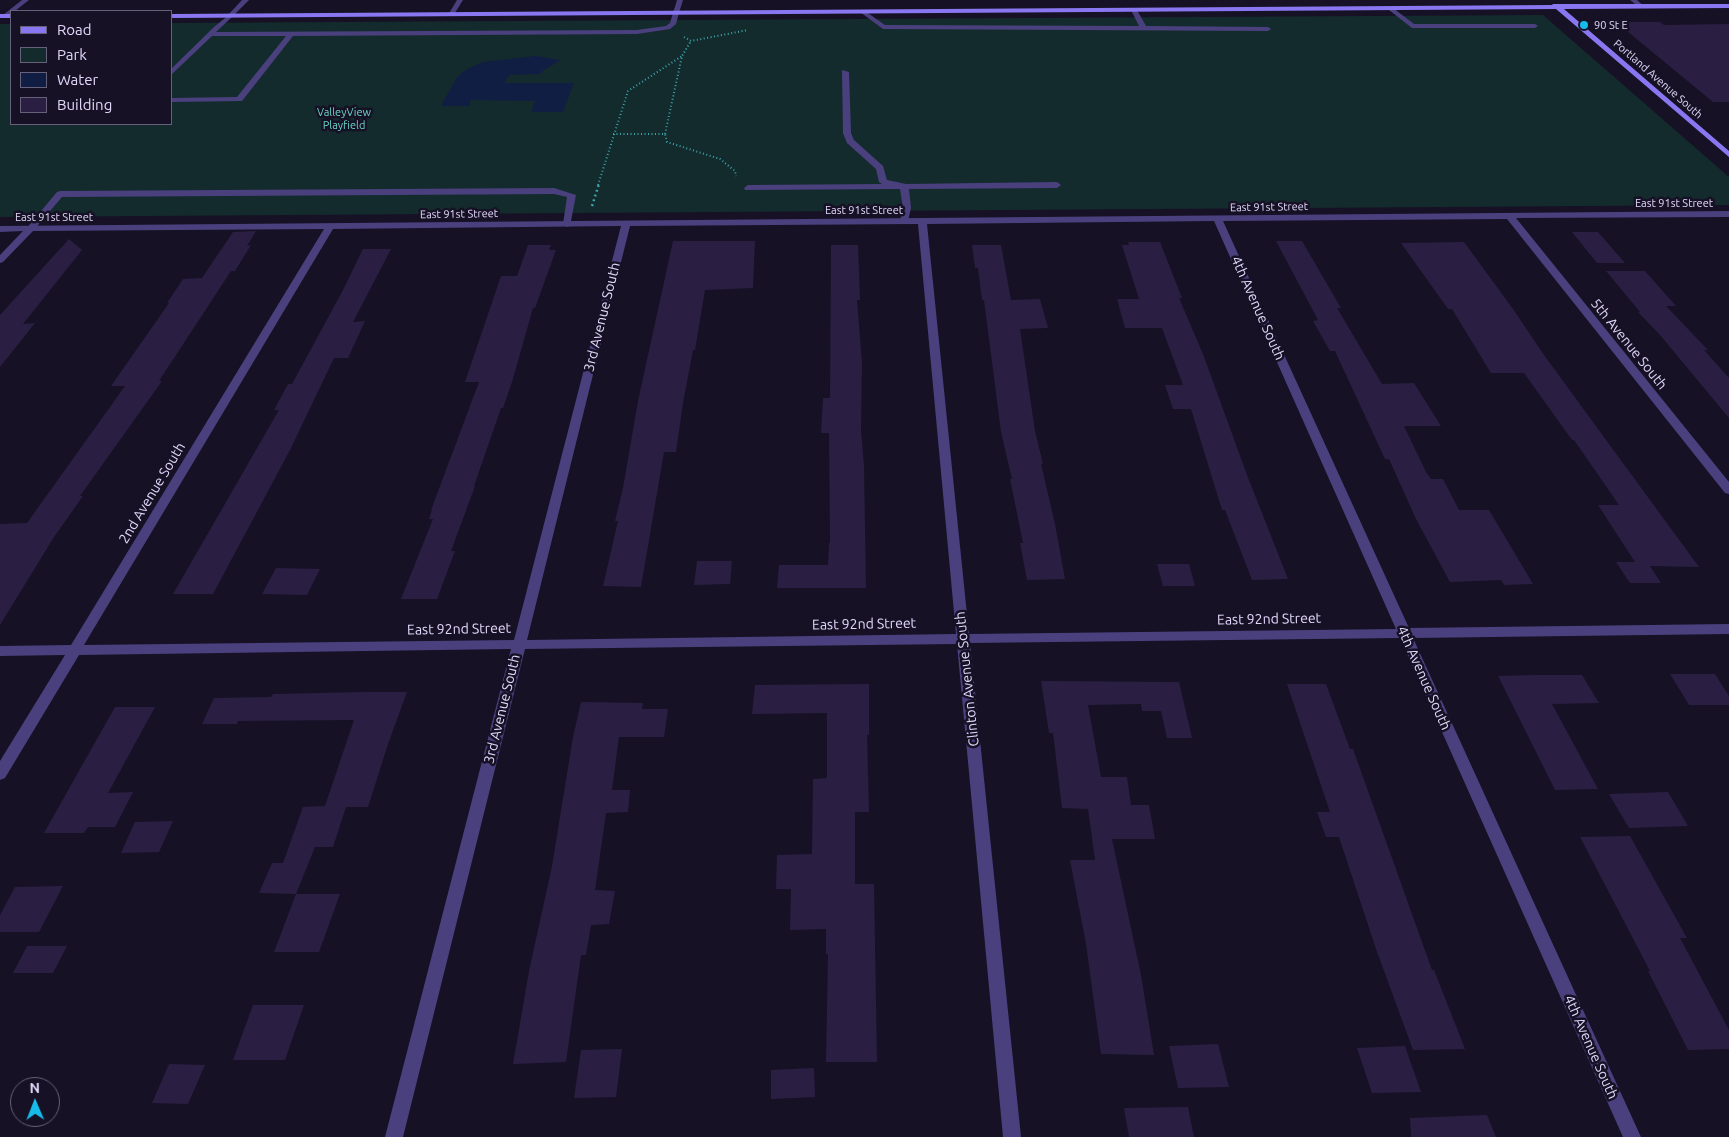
<!DOCTYPE html>
<html>
<head>
<meta charset="utf-8">
<style>
  body { margin:0 }
  #map { position:relative; width:1729px; height:1137px; overflow:hidden; background:#161124; font-family:Ubuntu,sans-serif }
  canvas { display:block }
  .legend { position:absolute; left:10px; top:10px; width:162px; height:115px; box-sizing:border-box; background:#161124; border:1px solid #67607a; margin:0; padding:6px 9px; list-style:none; font-size:15px; color:#e0d7fb }
  .legend li { display:flex; align-items:center; gap:10px; height:25px }
  .legend b { width:25px; border:1px solid #67607a }
  .north { position:absolute; left:10px; top:1077px; width:50px; height:50px; box-sizing:border-box; background:#161124; border:1px solid #67607a; border-radius:50%; rotate:359deg; font-size:14px; font-weight:700; line-height:20px; text-align:center; color:#e0d7fb }
  .north::after { content:''; display:block; margin:auto; width:18px; height:22px; background:#16bbe9; clip-path:polygon(50% 0,100% 100%,50% 72%,0 100%) }
</style>
</head>
<body>
<div id="map">
<canvas width="1729" height="1137"></canvas>
<ul class="legend">
<li><b style="height:6px;background:#8977f2"></b>Road</li>
<li><b style="height:14px;background:#142b2d"></b>Park</li>
<li><b style="height:14px;background:#111e43"></b>Water</li>
<li><b style="height:14px;background:#2a1f43"></b>Building</li>
</ul>
<div class="north">N</div>
</div>
<script>
const ctx = document.querySelector('canvas').getContext('2d');
ctx.lineJoin = 'round';
function paint(path, color) { ctx.fillStyle = color; ctx.fill(path, 'evenodd'); }
const shape = rows => new Path2D(rows.map(r => 'M' + r).join(''));
function stroke(path, color, width, dash) { ctx.strokeStyle = color; ctx.lineWidth = width; ctx.lineCap = dash ? 'butt' : 'round'; ctx.setLineDash(dash || []); ctx.stroke(path); }
function drawText(font, color, halo, rows, align = 'center') {
  ctx.font = font + ' Ubuntu,sans-serif'; ctx.lineWidth = 5; ctx.setLineDash([]); ctx.textBaseline = 'middle'; ctx.strokeStyle = halo; ctx.fillStyle = color; for (const [text, x, y, turn = 0] of rows) {
    ctx.save(); ctx.translate(x, y); ctx.rotate((+turn || 0) * Math.PI / 180); ctx.textAlign = isNaN(turn) ? turn : align; if (halo) ctx.strokeText(text, 0, 0); ctx.fillText(text, 0, 0); ctx.restore();
  }
}
paint(shape([
  [1543,15,1729,177,1729,205,0,217,0,24,11,24,11,124,171,124,171,23]
]), '#142b2d');
paint(shape([
  [535,56,561,60,544,70,540,74,509,75,504,83,574,83,563,112,531,112,535,101,471,100,469,106,441,106,457,77,467,69,483,62]
]), '#111e43');
paint(shape([
  [1616,22,1660,22,1664,25,1729,24,1729,102,1713,102],
  [256,231,247,246,251,245,235,271,231,271,159,381,162,381,80,496,83,496,54,537,0,625,0,524,27,523,125,386,111,386,169,303,167,303,183,279,202,278,233,232],
  [1572,232,1598,232,1625,263,1597,263],
  [69,239,82,250,23,324,35,323,0,367,0,315],
  [673,241,755,241,753,288,705,290,695,350,693,350,683,403,676,452,664,452,641,587,603,586,618,521,615,521,623,488,638,401],
  [1276,241,1302,241,1341,308,1337,308,1382,384,1414,383,1441,426,1404,426,1426,472,1431,479,1443,479,1459,510,1489,510,1533,584,1504,585,1501,580,1450,582,1416,519,1389,459,1385,459,1335,351,1330,351,1313,321,1318,320],
  [1128,242,1160,242,1182,298,1179,298,1203,354,1247,475,1288,579,1252,580,1225,510,1222,510,1191,409,1173,409,1165,385,1183,385,1162,328,1125,328,1117,299,1139,299,1122,245,1129,245],
  [1464,242,1513,309,1544,355,1699,567,1650,566,1661,583,1630,583,1616,562,1635,562,1598,505,1619,505,1574,440,1572,440,1524,373,1491,373,1452,309,1448,309,1401,243],
  [528,245,551,245,549,250,556,250,535,308,533,308,512,382,503,408,501,408,474,486,475,486,451,551,455,551,437,599,401,599,433,519,429,519,432,510,431,510,479,382,465,382,501,276,517,276],
  [831,245,858,245,860,300,857,300,862,363,861,430,864,466,866,588,777,588,779,565,828,565,829,543,830,543,829,433,821,433,823,398,830,398],
  [972,245,1001,245,1011,300,1040,299,1048,328,1020,329,1035,431,1043,464,1041,464,1055,524,1065,579,1027,580,1020,543,1023,543,1010,479,1012,479,1001,432,984,300,982,300,978,268,975,268],
  [363,249,391,249,353,322,365,321,348,358,334,358,290,450,213,594,173,594,279,410,274,410,288,384,292,384,343,290],
  [1606,271,1645,271,1676,306,1666,306,1708,350,1704,350,1729,378,1729,418,1660,335,1638,312,1640,312],
  [697,561,732,561,730,584,694,585],
  [1157,564,1189,564,1195,586,1163,586],
  [276,568,320,569,307,595,262,594],
  [1670,674,1715,674,1729,696,1729,705,1689,705],
  [1537,675,1582,675,1599,703,1552,704,1598,789,1555,790,1498,676],
  [1041,681,1179,682,1192,738,1167,738,1161,711,1142,711,1141,704,1088,705,1101,777,1127,777,1131,805,1149,805,1155,839,1112,839,1141,975,1154,1055,1101,1054,1086,944,1070,860,1095,860,1088,809,1062,808,1053,733,1049,733],
  [869,684,869,735,867,735,869,812,855,812,855,884,874,884,877,1062,826,1062,828,954,826,954,826,929,790,930,791,889,776,889,777,855,812,854,813,779,827,778,827,713,752,714,755,685],
  [1287,684,1326,684,1350,749,1353,749,1432,970,1434,970,1465,1049,1413,1050,1376,949,1339,837,1326,837,1317,812,1330,812],
  [365,692,407,692,388,744,368,807,346,807,333,847,315,847,296,894,259,893,272,863,283,863,303,807,325,806,354,720,238,721,237,724,202,724,214,698,271,697,273,694],
  [581,702,643,703,642,709,668,709,664,737,619,737,612,790,630,790,628,812,606,813,595,890,615,891,609,924,591,925,586,955,581,955,566,1062,513,1064,529,971,552,866,573,737],
  [115,707,155,707,108,793,133,792,115,827,88,827,84,833,44,833],
  [1668,792,1688,826,1629,828,1609,794],
  [173,821,159,852,121,853,135,822],
  [1630,836,1687,938,1680,938,1729,1030,1729,1049,1688,1050,1648,971,1650,971,1580,837],
  [63,886,39,932,0,932,0,915,15,887],
  [296,894,340,894,319,952,274,952],
  [27,946,67,946,53,973,13,973],
  [253,1005,304,1005,285,1060,233,1060],
  [1218,1044,1229,1087,1178,1088,1169,1046],
  [1405,1046,1421,1092,1372,1093,1357,1048],
  [622,1049,616,1097,574,1098,581,1050],
  [169,1064,205,1065,188,1104,152,1103],
  [814,1068,815,1097,771,1099,771,1070],
  [1188,1107,1194,1137,1129,1137,1124,1108],
  [1487,1115,1496,1137,1411,1137,1410,1118]
]), '#2a1f43');
stroke(shape([
  [684,37,691,41,748,30],
  [613,134,665,134,667,142,720,159,735,171,736,176],
  [665,134,682,56,691,41],
  [598,185,628,91,682,56]
]), '#3ba6ac', 2, [1, 2.5]);
stroke(shape([
  [592,206,599,184]
]), '#3ba6ac', 2.5, [2, 3]);
paint(shape([
  [1630,0,1637,0,1645,7,1640,8,1630,0],
  [1134,8,1137,10,1146,26,1268,27,1271,29,1268,31,883,29,860,12,865,11,885,25,1139,26,1131,10,1134,8],
  [1389,8,1393,8,1414,24,1535,24,1538,26,1535,28,1412,28,1389,10,1389,8],
  [676,11,679,13,676,24,670,29,637,34,293,36,242,101,171,102,171,98,237,97,286,36,212,36,171,75,171,69,214,27,230,14,232,15,232,17,216,32,637,30,666,26,670,23,673,13,676,11],
  [842,70,849,72,851,133,854,140,883,166,887,180,906,184,1057,182,1061,185,1057,188,909,189,911,208,908,221,904,224,900,221,903,208,900,189,745,190,744,188,748,185,882,184,879,182,876,169,847,143,843,133,842,70],
  [554,188,576,195,570,226,567,227,563,224,567,197,554,194,62,197,33,231,30,232,26,229,57,192,60,191,554,188]
]), '#4a407e');
paint(shape([
  [22,0,29,0,15,11,11,11,11,14,7,17,3,17,3,15,22,0],
  [242,0,249,0,232,17,228,17,228,15,242,0],
  [457,0,463,0,453,16,449,16,448,15,457,0],
  [677,0,683,0,679,13,676,15,673,13,677,0],
  [1729,211,1729,217,1516,218,1729,482,1729,494,1725,493,1507,219,1223,221,1409,628,1729,624,1729,634,1413,638,1641,1137,1623,1137,1400,638,970,643,1021,1137,1003,1137,957,644,525,649,403,1137,385,1137,511,649,79,655,5,778,0,780,0,761,65,655,0,656,0,646,71,645,324,229,33,231,3,262,0,263,0,255,23,231,0,232,0,226,1729,211],
  [1214,221,1396,629,969,634,927,224,1214,221],
  [918,224,956,634,527,640,630,226,918,224],
  [621,226,514,640,84,645,333,229,621,226]
]), '#4a407e');
paint(shape([
  [1553,4,1729,4,1729,8,1564,9,1729,151,1729,157,1556,9,171,18,171,14,1552,5,1553,4],
  [0,14,11,14,11,18,0,18,0,14]
]), '#8977f2');
for (const [x, y, r, color] of [
  [1584,25,5,"#16bbe9"]
]) { const dot = new Path2D(); dot.arc(x, y, r, 0, 2 * Math.PI); ctx.fillStyle = color; ctx.fill(dot); stroke(dot, '#161124', 2); }
drawText('11px', '#e0d7fb', '#161124', [
  ["90 St E",1594,25]
], 'left');
drawText('11px', '#e0d7fb', '#161124', [
  ["Portland Avenue South",1658,79,41],
  ["East 91st Street",1674,203],
  ["East 91st Street",1269,207,-1],
  ["East 91st Street",864,210],
  ["East 91st Street",459,214,-1],
  ["East 91st Street",54,217]
]);
drawText('11px', '#6ad5c7', '#161124', [
  ["ValleyView",344,112],
  ["Playfield",344,125]
]);
drawText('14px', '#e0d7fb', '#161124', [
  ["4th Avenue South",1258,308,66],
  ["3rd Avenue South",602,317,-76],
  ["5th Avenue South",1629,344,51],
  ["2nd Avenue South",152,493,-59],
  ["East 92nd Street",1269,619,-1],
  ["East 92nd Street",864,624,-1],
  ["East 92nd Street",459,629,-1],
  ["4th Avenue South",1424,678,66],
  ["Clinton Avenue South",967,679,-96],
  ["3rd Avenue South",502,709,-76],
  ["4th Avenue South",1591,1047,66]
]);
</script>
</body>
</html>
